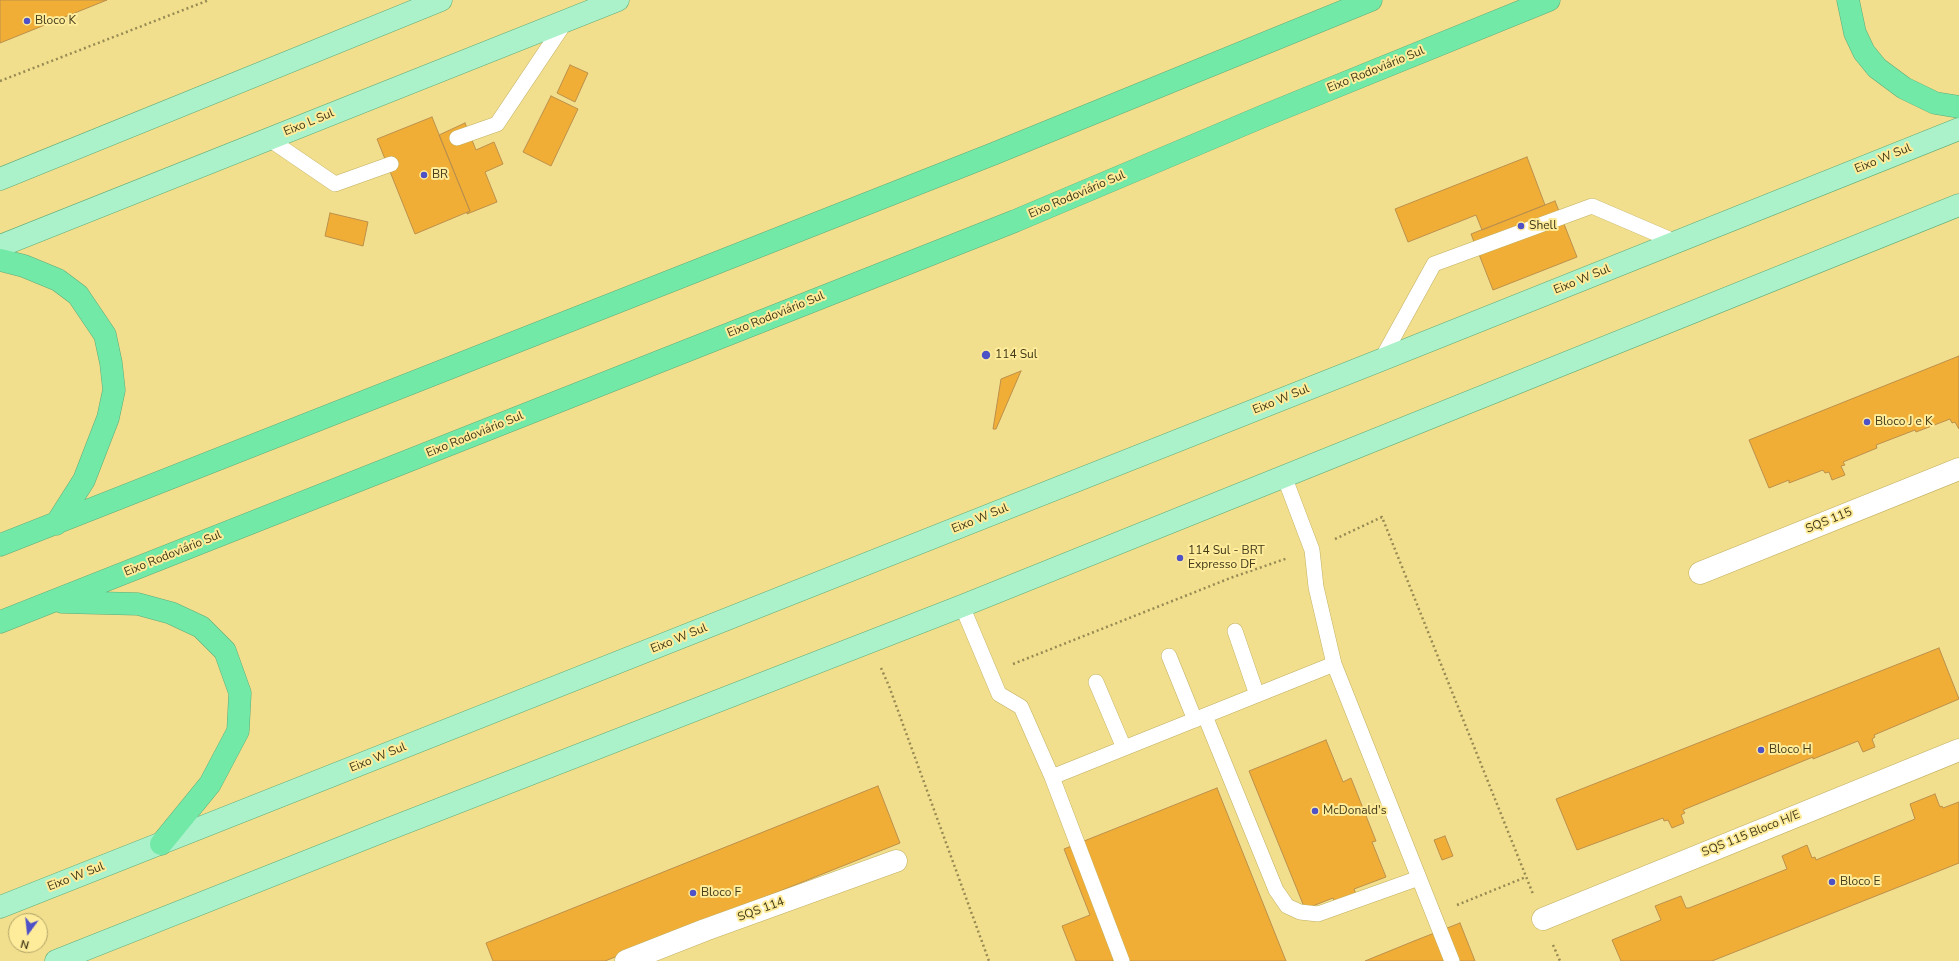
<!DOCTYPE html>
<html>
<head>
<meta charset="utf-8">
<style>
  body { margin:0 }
  #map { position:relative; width:1959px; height:961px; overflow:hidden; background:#f1df8e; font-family:"Nunito Sans",sans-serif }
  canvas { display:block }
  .north { position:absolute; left:8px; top:913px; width:40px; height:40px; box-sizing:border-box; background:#feec9b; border:1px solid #b2a467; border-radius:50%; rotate:195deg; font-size:11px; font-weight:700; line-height:16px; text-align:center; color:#413918 }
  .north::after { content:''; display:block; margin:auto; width:14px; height:18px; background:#4f51c7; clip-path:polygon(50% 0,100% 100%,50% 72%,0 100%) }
</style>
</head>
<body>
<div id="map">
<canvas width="1959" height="961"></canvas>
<div class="north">N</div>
</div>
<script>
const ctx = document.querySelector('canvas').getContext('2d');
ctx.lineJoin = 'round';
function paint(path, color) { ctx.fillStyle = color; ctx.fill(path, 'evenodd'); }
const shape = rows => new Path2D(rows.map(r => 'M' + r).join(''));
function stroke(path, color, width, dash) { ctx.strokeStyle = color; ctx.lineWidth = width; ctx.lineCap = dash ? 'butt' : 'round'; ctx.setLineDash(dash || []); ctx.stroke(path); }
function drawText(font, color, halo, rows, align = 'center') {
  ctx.font = font + ' "Nunito Sans",sans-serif'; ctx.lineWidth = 4; ctx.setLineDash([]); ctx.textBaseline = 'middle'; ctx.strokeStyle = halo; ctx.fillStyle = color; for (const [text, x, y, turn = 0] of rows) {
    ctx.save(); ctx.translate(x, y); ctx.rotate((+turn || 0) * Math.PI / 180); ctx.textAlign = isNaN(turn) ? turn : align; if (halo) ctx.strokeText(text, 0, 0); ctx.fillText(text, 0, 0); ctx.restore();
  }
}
const building = shape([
  [0,0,107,0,0,43,0,0],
  [570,65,588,73,575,102,557,93,570,65],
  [551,96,578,109,551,166,523,152,551,96],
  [432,117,470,211,415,234,377,139,432,117],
  [465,123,476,150,494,142,503,164,485,172,497,202,467,214,467,213,470,211,439,135,465,123],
  [1527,157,1545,205,1482,230,1476,215,1408,242,1395,209,1527,157],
  [1555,201,1577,257,1493,290,1471,234,1555,201],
  [330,213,368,222,363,246,325,236,330,213],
  [1959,356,1959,429,1955,422,1952,423,1950,419,1916,432,1915,430,1876,445,1877,448,1843,462,1845,465,1841,466,1845,475,1832,480,1829,472,1825,473,1823,470,1789,483,1789,480,1769,488,1749,440,1959,356],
  [1021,371,996,429,993,429,1001,379,1021,371],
  [1939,648,1959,699,1874,735,1875,737,1872,739,1875,747,1863,752,1858,741,1813,759,1813,757,1683,810,1685,813,1681,815,1684,823,1672,828,1668,820,1664,821,1663,818,1577,850,1556,799,1939,648],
  [1326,740,1343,782,1351,778,1376,841,1372,842,1386,877,1354,889,1358,899,1337,907,1333,898,1305,909,1249,771,1326,740],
  [878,786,900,843,605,961,493,961,486,943,878,786],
  [1217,788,1286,961,1076,961,1062,926,1090,915,1064,849,1217,788],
  [1935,794,1940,807,1942,806,1943,808,1959,802,1959,863,1712,961,1621,961,1612,940,1661,920,1655,906,1681,896,1686,908,1689,908,1787,869,1782,856,1807,845,1812,858,1815,857,1816,860,1915,819,1910,804,1935,794],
  [1445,836,1453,856,1442,860,1434,840,1445,836],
  [1460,923,1475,961,1365,961,1414,941,1460,923]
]);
paint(building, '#f1ae37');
stroke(building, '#bc904a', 1);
const lane = shape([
  [457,138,497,124,566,21],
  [269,139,335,184,391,164],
  [1381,360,1434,264,1592,206,1676,242],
  [1284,476,1312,550,1316,587,1334,664,1452,961],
  [962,606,999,694,1021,707,1052,777,1122,961],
  [1235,631,1257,695],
  [1169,656,1195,720],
  [1096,682,1124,748],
  [1205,716,1276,890,1287,906,1300,912,1318,914,1419,878],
  [1052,777,1334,664]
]);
const street = shape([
  [1700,573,1959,469],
  [1543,919,1959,750],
  [626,961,705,930,896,861]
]);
const primary = shape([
  [0,179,441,0],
  [0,246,618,0],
  [0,907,1381,360,1959,129],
  [56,961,376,834,962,606,1959,205]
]);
const highway = shape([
  [1848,0,1855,33,1864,52,1877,68,1904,88,1935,103,1959,107],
  [0,260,24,266,58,280,78,295,105,335,111,363,114,390,108,418,84,480,56,524],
  [0,545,993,154,1371,0],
  [62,602,138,604,171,613,201,627,225,651,240,693,238,731,210,784,161,844],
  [0,622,1015,221,1266,115,1549,0]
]);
stroke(lane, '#c1af5f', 16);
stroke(street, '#c1af5f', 23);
stroke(primary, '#62ab76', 23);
stroke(highway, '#62ab76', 23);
stroke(shape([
  [0,81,209,0],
  [1335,539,1382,517,1533,894],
  [1013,664,1233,577,1288,558],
  [881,668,889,686,989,961],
  [1457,905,1526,877],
  [1553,945,1560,961]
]), '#978a52', 2.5, [2, 3]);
stroke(lane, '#fff', 15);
stroke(street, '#fff', 22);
stroke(primary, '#abf2cb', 22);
stroke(highway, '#73e9a8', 22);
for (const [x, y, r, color] of [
  [27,21,4,"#4f51c7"],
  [424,175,4,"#4f51c7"],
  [1521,226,4,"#4f51c7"],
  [986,355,5,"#4f51c7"],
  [1867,422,4,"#4f51c7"],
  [1180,558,4,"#4f51c7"],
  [1761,750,4,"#4f51c7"],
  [1315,811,4,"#4f51c7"],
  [1832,882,4,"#4f51c7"],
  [693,893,4,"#4f51c7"]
]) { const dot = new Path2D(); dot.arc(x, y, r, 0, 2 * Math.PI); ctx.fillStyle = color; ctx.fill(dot); stroke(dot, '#feec9b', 1.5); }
drawText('12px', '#413918', '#feec9b', [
  ["Bloco K",35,21],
  ["BR",432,175],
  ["Shell",1529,226],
  ["114 Sul",995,355],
  ["Bloco J e K",1875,422],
  ["114 Sul - BRT",1188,551],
  ["Expresso DF",1188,565],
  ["Bloco H",1769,750],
  ["McDonald's",1323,811],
  ["Bloco E",1840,882],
  ["Bloco F",701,893]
], 'left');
drawText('12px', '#413918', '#feec9b', [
  ["Eixo Rodoviário Sul",1376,70,-22],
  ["Eixo L Sul",309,123,-22],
  ["Eixo W Sul",1883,159,-22],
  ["Eixo Rodoviário Sul",1077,195,-23],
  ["Eixo W Sul",1582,280,-22],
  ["Eixo Rodoviário Sul",776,315,-22],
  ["Eixo W Sul",1281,400,-22],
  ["Eixo Rodoviário Sul",475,435,-22],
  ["Eixo W Sul",980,519,-22],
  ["SQS 115",1829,521,-22],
  ["Eixo Rodoviário Sul",173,554,-22],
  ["Eixo W Sul",679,639,-22],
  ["Eixo W Sul",378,758,-22],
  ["SQS 115 Bloco H/E",1751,834,-22],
  ["Eixo W Sul",76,877,-21],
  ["SQS 114",761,910,-20]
]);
</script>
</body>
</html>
